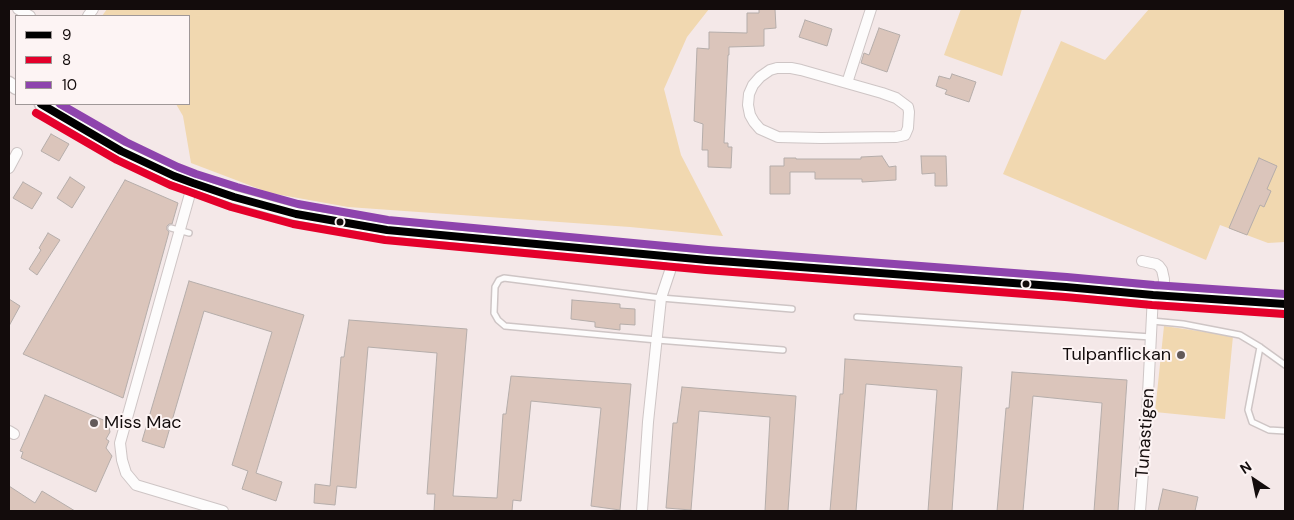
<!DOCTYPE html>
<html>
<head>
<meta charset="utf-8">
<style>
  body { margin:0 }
  #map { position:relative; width:1294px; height:520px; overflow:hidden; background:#f4e8e8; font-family:"DM Sans",sans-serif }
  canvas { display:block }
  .frame { position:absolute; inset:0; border:10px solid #130c0c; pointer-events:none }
  .legend { position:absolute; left:15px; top:15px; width:175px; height:90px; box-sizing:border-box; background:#fdf4f4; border:1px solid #9f9797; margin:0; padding:6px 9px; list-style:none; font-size:15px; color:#130c0c }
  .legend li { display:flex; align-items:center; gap:10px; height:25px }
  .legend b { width:25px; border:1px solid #9f9797 }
  .north { position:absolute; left:1229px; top:455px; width:50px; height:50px; -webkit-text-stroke:4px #fdf4f4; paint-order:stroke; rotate:326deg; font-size:14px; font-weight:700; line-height:20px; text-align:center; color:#130c0c }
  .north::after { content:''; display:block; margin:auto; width:18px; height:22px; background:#130c0c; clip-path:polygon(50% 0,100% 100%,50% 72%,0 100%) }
</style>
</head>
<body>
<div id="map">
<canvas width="1294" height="520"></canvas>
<div class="frame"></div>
<ul class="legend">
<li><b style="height:6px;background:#000"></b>9</li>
<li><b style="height:6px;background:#e4002b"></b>8</li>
<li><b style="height:6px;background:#8e44ad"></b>10</li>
</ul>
<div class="north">N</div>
</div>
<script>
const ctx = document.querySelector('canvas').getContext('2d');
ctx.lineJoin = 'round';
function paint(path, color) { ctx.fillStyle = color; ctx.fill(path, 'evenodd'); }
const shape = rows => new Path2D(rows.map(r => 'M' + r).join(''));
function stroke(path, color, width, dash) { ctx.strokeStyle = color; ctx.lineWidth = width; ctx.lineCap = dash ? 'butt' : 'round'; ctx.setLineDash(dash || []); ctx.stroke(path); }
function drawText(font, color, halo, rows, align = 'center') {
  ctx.font = font + ' "DM Sans",sans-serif'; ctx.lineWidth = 4; ctx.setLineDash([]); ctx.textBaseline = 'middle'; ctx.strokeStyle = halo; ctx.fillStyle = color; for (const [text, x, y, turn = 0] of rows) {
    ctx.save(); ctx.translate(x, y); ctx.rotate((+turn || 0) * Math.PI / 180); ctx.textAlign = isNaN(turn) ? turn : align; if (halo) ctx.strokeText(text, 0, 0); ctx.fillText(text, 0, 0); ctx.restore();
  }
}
paint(shape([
  [107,9,709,9,687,37,664,89,681,155,723,236,630,227,348,207,270,193,191,163,183,116,176,104,189,104,189,16,102,16],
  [961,9,1022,9,1002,76,944,55],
  [1149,9,1285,9,1285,242,1268,243,1220,225,1206,260,1003,174,1061,41,1105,60],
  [1164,326,1233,336,1225,419,1155,412]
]), '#f1d8b0');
const building = shape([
  [759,9,775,9,776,28,764,29,764,46,729,47,729,55,728,55,724,143,728,143,728,147,732,147,731,168,708,167,708,150,702,150,703,124,694,121,697,48,709,49,709,32,747,33,747,13,759,13,759,9],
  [805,20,832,29,827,46,799,37,805,20],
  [879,28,900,35,887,72,861,63,864,53,869,55,879,28],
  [952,74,976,82,969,102,945,94,947,90,936,86,939,76,950,79,952,74],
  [51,134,69,144,59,161,41,151,51,134],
  [882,156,889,167,896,166,896,180,862,182,862,179,815,179,815,172,790,172,790,194,770,194,770,166,784,166,784,158,796,158,796,159,861,159,861,157,882,156],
  [921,156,946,156,947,186,935,186,935,173,922,174,921,156],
  [1259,158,1277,166,1267,189,1271,191,1264,207,1260,205,1247,235,1229,228,1259,158],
  [70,177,85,187,72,208,57,198,70,177],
  [125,180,178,203,172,224,169,224,167,226,167,230,169,232,123,398,23,354,125,180],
  [23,182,42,193,32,209,13,198,23,182],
  [48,233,60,240,37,275,29,269,41,250,39,248,48,233],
  [189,281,304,315,256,473,282,482,276,501,242,489,248,471,232,465,272,332,204,311,164,448,142,441,189,281],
  [9,299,20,306,9,326,9,299],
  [572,300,620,304,620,308,635,309,635,325,620,324,620,330,595,327,595,322,571,319,572,300],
  [349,320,467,329,453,496,497,498,503,414,506,414,511,376,631,384,620,510,591,506,601,408,531,401,521,501,513,500,512,511,434,511,435,494,427,494,437,353,368,347,356,488,337,486,335,505,314,503,315,484,330,486,341,357,344,357,349,320],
  [845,359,962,367,952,511,928,511,937,390,866,384,856,511,830,511,840,394,843,394,845,359],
  [1012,372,1127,380,1118,511,1094,511,1102,403,1033,396,1023,511,997,511,1006,408,1009,408,1012,372],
  [682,387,796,396,788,511,765,511,770,417,699,411,691,510,666,508,673,423,677,423,682,387],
  [45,395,108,422,110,432,106,439,109,441,106,448,112,456,96,492,21,458,23,452,20,451,45,395],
  [9,486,35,503,42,491,75,511,9,511,9,486],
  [1163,489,1198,497,1195,511,1158,511,1163,489]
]);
paint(building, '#dbc5bb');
stroke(building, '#b5adaa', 1);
const service = shape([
  [171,228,189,233],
  [857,317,1151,337],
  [1152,321,1183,324,1240,335,1260,347,1285,365],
  [1260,347,1248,410,1252,422,1269,430,1285,431],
  [783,350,657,340,505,326,498,320,494,313,495,287,499,280,504,278,661,298,792,309]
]);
const minor = shape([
  [18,9,30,16],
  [88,16,93,9],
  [777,68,791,68,801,70,882,93,896,98,908,107,909,112,908,128,905,135,896,137,821,138,778,137,760,129,754,122,750,115,748,105,749,94,753,85,760,77,770,70,777,68],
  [847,83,871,9],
  [9,168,17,153],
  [193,183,120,443,122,460,126,473,136,485,223,511],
  [1142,261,1156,264,1159,266,1162,270,1164,279,1163,296],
  [9,431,14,434],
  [642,511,648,422,661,298,671,268,674,257],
  [1140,511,1146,434,1153,295]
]);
const tertiary = shape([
  [9,83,16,88],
  [41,104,121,151,174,176,193,183,234,197,296,214,387,230,707,260,1066,287,1153,295,1285,304]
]);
stroke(service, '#cec5c5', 8);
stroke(minor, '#cec5c5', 12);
stroke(tertiary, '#cec5c5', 15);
stroke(service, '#fdfcfc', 5);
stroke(minor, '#fdfcfc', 10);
stroke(tertiary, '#fdfcfc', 12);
stroke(shape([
  [41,104,121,151,174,176,193,183,234,197,296,214,387,230,707,260,1066,287,1153,295,1285,304]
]), '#000', 8);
stroke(shape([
  [36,113,117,160,170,185,190,192,231,207,293,224,385,240,706,270,1065,297,1152,305,1284,314]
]), '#e4002b', 8);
stroke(shape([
  [60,104,126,142,178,167,196,174,237,187,298,204,388,220,708,250,1067,277,1154,285,1285,294]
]), '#8e44ad', 8);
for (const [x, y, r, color] of [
  [340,222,4.5,"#130c0c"],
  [1026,284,4.5,"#130c0c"],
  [1181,355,5,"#625959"],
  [94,423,5,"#625959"]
]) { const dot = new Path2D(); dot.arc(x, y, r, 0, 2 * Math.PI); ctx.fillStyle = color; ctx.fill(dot); stroke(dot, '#fdf4f4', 2); }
drawText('18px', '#130c0c', '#fdf4f4', [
  ["Tulpanflickan",1171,355],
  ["Miss Mac",104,423,"left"]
], 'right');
drawText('18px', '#130c0c', '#fdf4f4', [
  ["Tunastigen",1146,433,-86]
]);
</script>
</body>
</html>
